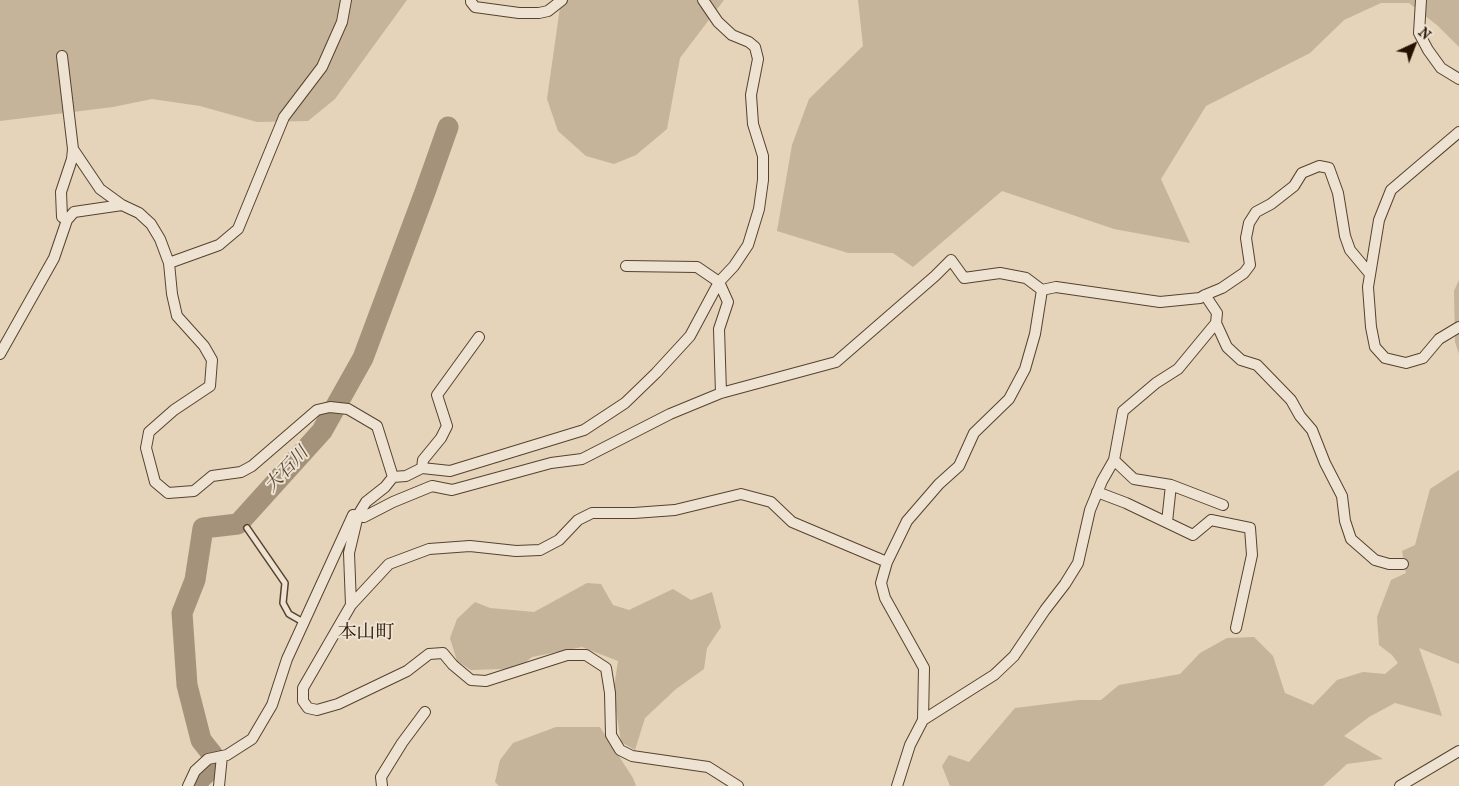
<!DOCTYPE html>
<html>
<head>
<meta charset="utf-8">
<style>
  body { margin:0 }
  #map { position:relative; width:1459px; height:786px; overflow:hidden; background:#e5d4b9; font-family:"IM FELL French Canon",serif }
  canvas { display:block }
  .north { position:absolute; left:1389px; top:20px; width:50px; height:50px; -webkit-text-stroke:4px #eee3d2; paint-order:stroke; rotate:43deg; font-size:14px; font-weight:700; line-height:20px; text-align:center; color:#261200 }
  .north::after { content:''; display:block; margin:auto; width:18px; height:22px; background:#261200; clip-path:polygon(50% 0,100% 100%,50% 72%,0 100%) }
</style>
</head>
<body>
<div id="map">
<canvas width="1459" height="786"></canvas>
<div class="north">N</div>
</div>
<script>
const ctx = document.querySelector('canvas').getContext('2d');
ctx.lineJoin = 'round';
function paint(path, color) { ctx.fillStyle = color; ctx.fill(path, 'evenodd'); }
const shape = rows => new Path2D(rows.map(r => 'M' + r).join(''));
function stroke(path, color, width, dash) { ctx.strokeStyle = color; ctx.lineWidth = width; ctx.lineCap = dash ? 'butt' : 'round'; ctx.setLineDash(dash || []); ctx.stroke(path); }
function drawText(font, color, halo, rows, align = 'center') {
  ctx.font = font + ' "IM FELL French Canon","Noto Serif JP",serif'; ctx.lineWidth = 4; ctx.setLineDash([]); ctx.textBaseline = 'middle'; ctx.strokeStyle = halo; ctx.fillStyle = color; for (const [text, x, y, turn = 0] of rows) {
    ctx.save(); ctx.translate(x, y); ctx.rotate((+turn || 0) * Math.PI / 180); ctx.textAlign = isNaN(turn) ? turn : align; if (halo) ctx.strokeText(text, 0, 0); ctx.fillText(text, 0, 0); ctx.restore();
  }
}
paint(shape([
  [0,0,407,0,335,99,308,121,257,122,200,106,152,99,113,107,0,121],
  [561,0,724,0,680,58,667,129,636,155,614,164,586,156,558,131,547,99],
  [858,0,1459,0,1459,47,1438,26,1409,3,1381,3,1344,20,1310,53,1206,106,1161,179,1190,243,1114,229,1002,191,913,267,893,253,848,253,777,231,792,145,809,99,863,46],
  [1459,280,1459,354,1455,342,1454,291],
  [1459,470,1459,664,1419,648,1435,694,1442,716,1395,703,1369,717,1344,736,1383,759,1347,764,1323,786,950,786,942,766,949,755,969,762,1015,708,1079,700,1101,700,1119,685,1180,674,1200,653,1227,638,1254,637,1273,656,1285,693,1313,705,1337,680,1363,672,1385,674,1398,663,1392,655,1379,645,1377,617,1391,580,1406,573,1402,551,1415,545,1430,489],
  [587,583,601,584,613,605,629,610,673,589,691,600,712,592,721,627,707,648,704,669,676,689,645,718,635,750,621,742,616,710,614,688,618,661,582,647,532,657,516,670,503,669,471,670,457,661,450,638,457,619,475,602,490,608,534,612],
  [556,727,600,727,633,778,636,786,499,786,495,782,500,760,513,743]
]), '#c5b39a');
stroke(shape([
  [197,786,200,779,215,765,212,754,201,740,187,685,182,613,195,580,203,528,238,524,322,431,363,358,425,192,448,127]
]), '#a4927a', 21);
const lane = shape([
  [247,528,285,583,283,603,289,614,303,622]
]);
const street = shape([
  [471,0,471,2,475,7,519,13,539,13,548,11,562,0],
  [1421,0,1419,33,1428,50,1441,68,1459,79],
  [62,56,73,149,100,189,122,205],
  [1459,132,1391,190,1379,220,1368,287,1371,327,1375,347,1385,358,1406,363,1423,358,1439,339,1459,327],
  [67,220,62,217,61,192,72,159,73,149],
  [169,263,219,245,238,229,284,117,322,67,342,22,346,0],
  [626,266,697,267,719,282,728,302,719,329,721,393],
  [1216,323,1227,347,1241,360,1257,365,1291,400,1300,416,1312,430,1325,463,1342,496,1345,521,1351,539,1375,560,1389,564,1403,564],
  [0,354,54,258,67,220,74,212,122,205,139,213,151,224,160,239,169,263,172,294,177,316,204,346,212,360,210,386,174,410,149,432,146,448,155,482,168,493,194,491,212,476,241,472,252,466,317,410,330,407,348,409,377,426,393,477,385,487,366,502,358,515,349,553,351,605,303,688,303,701,308,708,317,710,338,704,407,671,429,654,443,653,453,665,471,680,486,681,567,655,586,655,606,668,610,693,611,735,620,750,632,756,708,767,738,786],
  [1114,460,1134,479,1171,485,1223,505],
  [422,468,423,460,441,438,447,426,437,395,479,337],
  [393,477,406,476,422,468,450,471,584,430,625,403,656,373,690,336,719,282,734,266,748,245,759,209,763,180,763,156,753,124,751,95,758,59,755,47,749,42,732,35,718,22,703,0],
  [1097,492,1126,503,1193,535,1211,520,1250,528,1252,555,1236,628],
  [1167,522,1171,485],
  [351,605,389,564,429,549,470,546,516,551,540,550,559,540,578,520,592,513,634,513,675,510,741,494,771,502,792,522,887,562],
  [923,720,994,675,1014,656,1045,610,1065,584,1078,563,1090,510,1102,481,1114,460,1123,411,1156,383,1178,369,1216,323,1217,313,1205,295],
  [188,786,195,771,208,759,227,755,252,739,272,705,287,659,353,515,364,517,393,502,432,486,452,490,551,463,582,459,670,414,721,393,836,362,935,276,951,260,964,278,1000,273,1026,278,1042,290],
  [219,786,222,756],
  [382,786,381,777,402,743,425,712],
  [897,786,910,745,923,720,924,668,885,598,881,583,887,562,907,521,939,484,959,466,974,433,1009,399,1025,369,1035,334,1042,290,1056,287,1160,302,1200,298,1205,295,1222,288,1244,273,1250,265,1246,238,1249,223,1256,212,1271,204,1294,186,1302,173,1319,166,1329,168,1338,193,1345,236,1350,250,1370,274],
  [1400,786,1459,751]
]);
stroke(lane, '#56422e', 8);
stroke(street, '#56422e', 12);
stroke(lane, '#eee3d2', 5);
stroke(street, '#eee3d2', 10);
drawText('italic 18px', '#584531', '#eee3d2', [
  ["大石川",287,470,-47]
]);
drawText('19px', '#261200', '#eee3d2', [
  ["本山町",366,633]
]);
</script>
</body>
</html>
